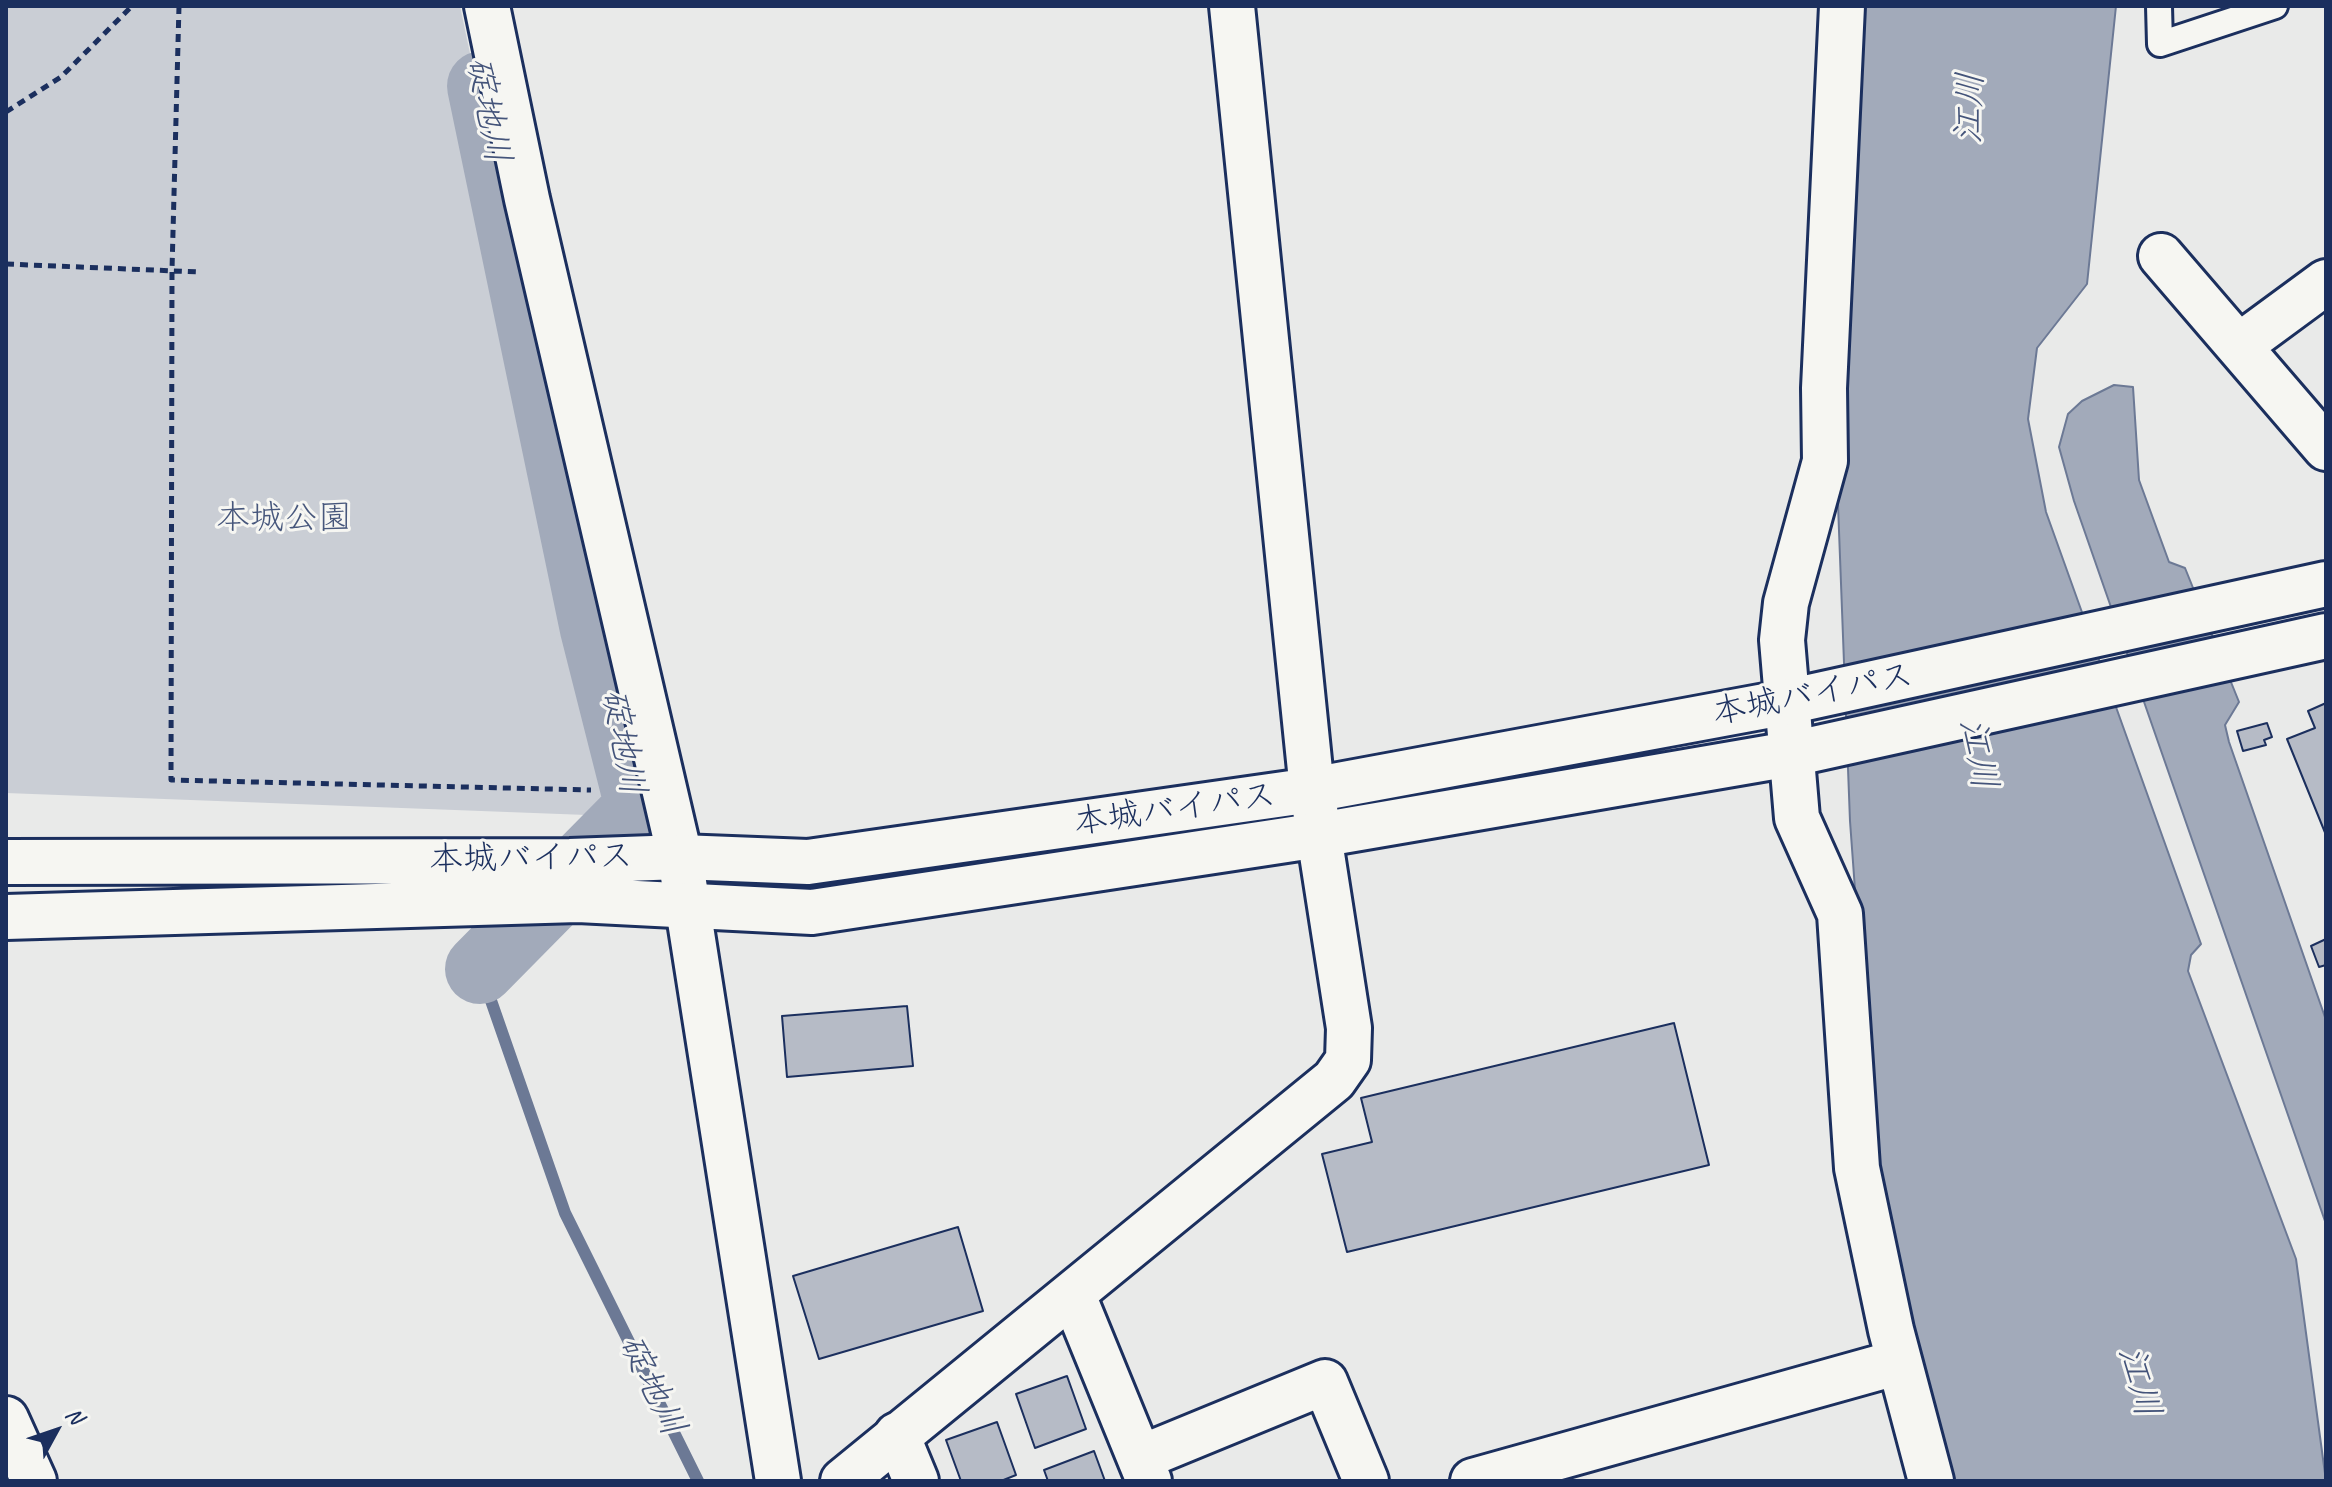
<!DOCTYPE html>
<html>
<head>
<meta charset="utf-8">
<style>
  body { margin:0 }
  #map { position:relative; width:2332px; height:1487px; overflow:hidden; background:#e9eae9; font-family:Caveat,sans-serif }
  canvas { display:block }
  .frame { position:absolute; inset:0; border:8px solid #1b2f5e; pointer-events:none }
  .north { position:absolute; left:16px; top:1391px; width:80px; height:80px; -webkit-text-stroke:6px #f6f6f2; paint-order:stroke; rotate:50deg; font-size:22px; font-weight:700; line-height:32px; text-align:center; color:#1b2f5e }
  .north::after { content:''; display:block; margin:auto; width:28px; height:36px; background:#1b2f5e; clip-path:polygon(50% 0,100% 100%,50% 72%,0 100%) }
</style>
</head>
<body>
<div id="map">
<canvas width="2332" height="1487"></canvas>
<div class="frame"></div>
<div class="north">N</div>
</div>
<script>
const ctx = document.querySelector('canvas').getContext('2d');
ctx.lineJoin = 'round';
function paint(path, color) { ctx.fillStyle = color; ctx.fill(path, 'evenodd'); }
const shape = rows => new Path2D(rows.map(r => 'M' + r).join(''));
function stroke(path, color, width, dash) { ctx.strokeStyle = color; ctx.lineWidth = width; ctx.lineCap = dash ? 'butt' : 'round'; ctx.setLineDash(dash || []); ctx.stroke(path); }
function drawText(font, color, halo, rows, align = 'center') {
  ctx.font = font + ' Caveat,"Klee One",sans-serif'; ctx.lineWidth = 6; ctx.setLineDash([]); ctx.textBaseline = 'middle'; ctx.strokeStyle = halo; ctx.fillStyle = color; for (const [text, x, y, turn = 0] of rows) {
    ctx.save(); ctx.translate(x, y); ctx.rotate((+turn || 0) * Math.PI / 180); ctx.textAlign = isNaN(turn) ? turn : align; if (halo) ctx.strokeText(text, 0, 0); ctx.fillText(text, 0, 0); ctx.restore();
  }
}
paint(shape([
  [6,6,460,6,626,791,613,816,6,793]
]), '#caced5');
const water = shape([
  [1857,6,2116,6,2087,284,2037,348,2028,419,2046,512,2201,944,2191,955,2188,971,2296,1259,2326,1481,1951,1481,1878,1205,1850,821,1837,478,1857,6],
  [2114,385,2133,387,2139,480,2169,562,2185,568,2239,702,2225,725,2229,742,2326,1020,2326,1224,2074,501,2059,447,2068,414,2082,401,2114,385]
]);
paint(water, '#a2aaba');
stroke(water, '#6c7995', 2);
stroke(shape([
  [480,969,565,1213,698,1481]
]), '#6c7995', 12);
stroke(shape([
  [480,969,640,807,595,629,482,86]
]), '#a2aaba', 70);
const building = shape([
  [2326,703,2326,835,2287,739,2315,728,2308,711,2326,703],
  [2267,723,2272,737,2264,740,2266,745,2243,751,2237,731,2267,723],
  [2326,939,2326,965,2319,967,2311,946,2326,939],
  [907,1006,913,1066,787,1077,782,1016,907,1006],
  [1674,1023,1709,1165,1347,1252,1322,1154,1372,1142,1361,1098,1674,1023],
  [958,1227,983,1311,819,1359,793,1276,958,1227],
  [1067,1376,1086,1429,1035,1448,1016,1394,1067,1376],
  [997,1422,1016,1475,1001,1481,961,1481,946,1440,997,1422],
  [1094,1451,1105,1481,1048,1481,1044,1470,1094,1451]
]);
paint(building, '#b6bbc6');
stroke(building, '#1b2f5e', 2);
const lane = shape([
  [2159,6,2160,44,2275,6]
]);
const street = shape([
  [487,6,527,199,680,857,778,1481],
  [1842,6,1824,388,1825,461,1786,603,1782,640,1797,818,1840,914,1857,1168,1891,1330,1931,1481],
  [2161,256,2326,448],
  [2239,346,2326,282],
  [1073,1295,1149,1481],
  [6,1419,34,1481],
  [897,1435,916,1481],
  [1140,1458,1325,1382,1366,1481],
  [1473,1481,1899,1362]
]);
const secondary = shape([
  [843,1481,1334,1080,1348,1060,1349,1028,1312,790,1232,6]
]);
const highway = shape([
  [6,862,570,861,680,857,808,862,1312,790,1787,702,2326,584],
  [6,917,578,900,812,912,1319,835,1796,753,2326,636]
]);
stroke(lane, '#1b2f5e', 30);
stroke(street, '#1b2f5e', 50);
stroke(secondary, '#1b2f5e', 50);
stroke(highway, '#1b2f5e', 50);
stroke(shape([
  [179,6,172,270,171,780,591,790],
  [6,112,61,77,132,6],
  [6,264,201,272]
]), '#1b2f5e', 5, [8, 6]);
stroke(lane, '#f6f6f2', 24);
stroke(street, '#f6f6f2', 44);
stroke(secondary, '#f6f6f2', 44);
stroke(highway, '#f6f6f2', 44);
drawText('34px', '#47577c', '#f6f6f2', [
  ["本城公園",284,519]
]);
drawText('34px', '#1b2f5e', '#f6f6f2', [
  ["本城バイパス",1813,695,-11],
  ["本城バイパス",1175,810,-8],
  ["本城バイパス",531,859,-1]
]);
drawText('italic 36px', '#44547a', '#f6f6f2', [
  ["江川",1971,108,-88],
  ["碇地川",487,110,79],
  ["碇地川",622,742,79],
  ["江川",1977,754,79],
  ["江川",2138,1382,75],
  ["碇地川",651,1386,64]
]);
</script>
</body>
</html>
